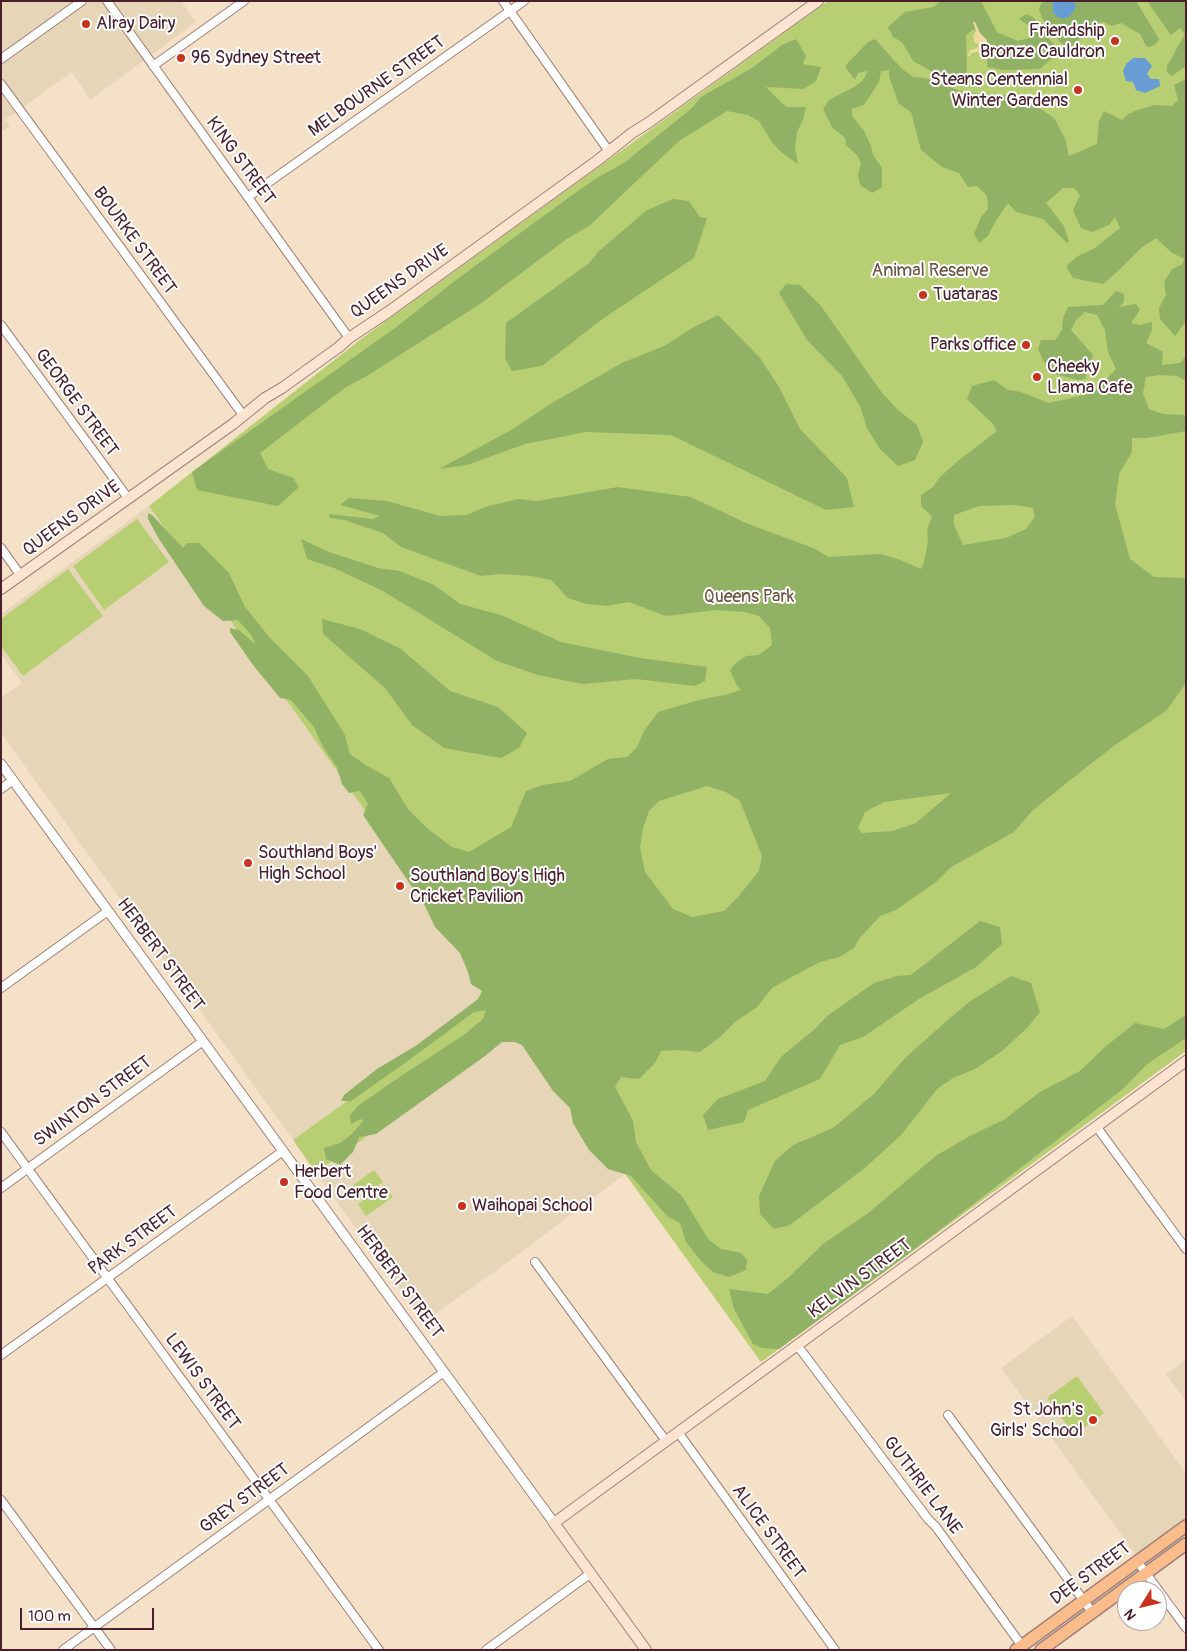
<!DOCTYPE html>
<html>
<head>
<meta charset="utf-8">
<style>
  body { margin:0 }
  #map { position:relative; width:1187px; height:1651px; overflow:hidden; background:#f5e1c8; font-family:Pangolin,sans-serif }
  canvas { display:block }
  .frame { position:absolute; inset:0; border:2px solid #4a1f2b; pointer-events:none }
  .north { position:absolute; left:1117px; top:1581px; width:50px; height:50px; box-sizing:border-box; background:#fff; border:1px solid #b7a5aa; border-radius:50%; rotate:234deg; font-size:14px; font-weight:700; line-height:20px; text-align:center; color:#4a1f2b }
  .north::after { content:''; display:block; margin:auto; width:18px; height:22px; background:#c8321e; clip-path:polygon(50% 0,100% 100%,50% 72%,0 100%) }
  .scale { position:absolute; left:20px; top:1608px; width:134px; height:22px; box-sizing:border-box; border:2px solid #4a1f2b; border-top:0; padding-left:6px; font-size:15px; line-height:18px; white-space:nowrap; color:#4a1f2b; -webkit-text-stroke:4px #fff; paint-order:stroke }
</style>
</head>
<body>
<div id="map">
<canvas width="1187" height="1651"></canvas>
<div class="frame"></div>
<div class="north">N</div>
<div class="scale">100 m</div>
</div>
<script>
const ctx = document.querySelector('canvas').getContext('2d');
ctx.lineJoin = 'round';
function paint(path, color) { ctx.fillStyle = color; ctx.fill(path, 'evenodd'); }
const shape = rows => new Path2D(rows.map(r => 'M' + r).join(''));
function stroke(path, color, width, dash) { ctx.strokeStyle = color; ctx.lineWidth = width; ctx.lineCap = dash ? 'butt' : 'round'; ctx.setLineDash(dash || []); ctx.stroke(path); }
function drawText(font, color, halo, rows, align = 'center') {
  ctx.font = font + ' Pangolin,sans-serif'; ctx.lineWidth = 4; ctx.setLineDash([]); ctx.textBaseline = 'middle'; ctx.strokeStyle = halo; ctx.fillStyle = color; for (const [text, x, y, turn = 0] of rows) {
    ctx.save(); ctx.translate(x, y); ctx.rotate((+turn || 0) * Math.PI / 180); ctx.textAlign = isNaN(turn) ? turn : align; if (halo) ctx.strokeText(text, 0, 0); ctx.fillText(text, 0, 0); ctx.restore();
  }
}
paint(shape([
  [1,1,181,1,196,22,90,100,72,72,5,120,10,126,1,132],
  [149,506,495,994,293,1140,1,733,1,698,22,683,1,654,1,614],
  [519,1027,625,1174,519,1254,424,1322,316,1173],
  [1072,1316,1186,1473,1186,1519,1136,1555,1001,1368],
  [1186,1359,1186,1401,1166,1374]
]), '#e6d5b7');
paint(shape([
  [828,1,1186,1,1186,1051,761,1362,519,1027,316,1173,293,1140,495,994,149,506,361,339],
  [137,519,169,562,104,610,73,566],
  [68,569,103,616,23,676,1,646,1,619],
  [374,1170,383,1182,356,1201,348,1189],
  [384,1185,393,1197,366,1216,358,1204],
  [1077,1376,1104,1413,1074,1435,1047,1398]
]), '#b7ce73');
paint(shape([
  [940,1,981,1,997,32,1018,41,1035,36,1029,26,1019,19,1026,14,1033,17,1057,49,1058,53,1040,69,1004,70,987,67,987,55,989,46,974,29,966,35,967,70,963,78,942,77,913,61,902,42,893,37,888,27,905,12,934,7],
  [1044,1,1050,1,1057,9,1071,1,1136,1,1159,39,1156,44,1150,47,1146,46,1140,34,1121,23,1112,26,1103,22,1094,24,1070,49,1060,42,1042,18,1039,9,1041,4],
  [1147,1,1186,1,1186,66,1172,76,1167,72,1167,66,1185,34,1180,28,1171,35],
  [796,39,806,56,803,64,821,67,816,81,804,89,766,87,786,107,806,107,803,120,797,132,795,148,798,164,781,152,772,142,759,121,748,115,727,111,679,141,589,226,568,238,480,304,365,377,346,387,260,453,268,469,293,478,299,487,278,506,197,490,192,472,395,328,456,280,564,201,595,179,624,163,692,108,701,97,752,68,782,45],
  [875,39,902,69,913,77,925,78,966,93,1022,96,1054,118,1065,138,1069,156,1097,144,1099,121,1104,111,1122,120,1128,114,1138,110,1155,105,1172,106,1178,100,1174,85,1186,79,1186,321,1175,336,1160,319,1159,308,1166,295,1164,282,1172,269,1181,265,1185,259,1172,253,1156,238,1141,248,1118,271,1103,284,1073,278,1066,266,1078,256,1095,248,1120,228,1115,217,1109,225,1092,232,1081,228,1073,210,1080,195,1074,188,1063,188,1046,203,1064,226,1069,241,1067,243,1043,219,1016,212,1008,203,995,222,988,236,979,243,974,234,981,217,988,209,987,196,977,186,968,187,959,173,942,167,921,150,911,112,899,104,889,77,889,70,881,71,879,82,864,105,852,109,852,116,864,131,871,146,873,155,882,168,882,187,872,193,860,185,858,175,861,164,858,156,846,145,845,138,832,127,823,109,829,100,856,86,863,80,868,71,858,73,855,80,846,68,846,65,868,42],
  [673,199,689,201,700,217,707,218,694,258,601,320,542,366,512,371,505,358,506,323,588,264,599,251,647,210],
  [786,284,800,285,821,306,882,393,898,410,917,425,923,442,915,460,898,466,880,449,867,428,860,406,842,376,807,340,779,293],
  [1116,291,1124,294,1124,302,1119,307,1136,304,1140,310,1131,323,1139,325,1152,322,1152,330,1146,343,1163,352,1162,365,1180,363,1186,356,1186,381,1177,376,1160,375,1146,377,1143,393,1149,409,1163,414,1186,415,1186,431,1147,438,1132,438,1132,452,1119,474,1115,504,1130,559,1154,577,1186,578,1186,683,1166,711,1115,745,1069,781,1032,811,1014,832,951,867,937,881,896,910,880,916,859,939,854,948,839,957,820,962,773,987,757,1007,735,1022,720,1037,700,1052,677,1050,661,1051,655,1063,639,1079,621,1077,615,1087,633,1121,636,1142,651,1170,682,1196,708,1239,721,1249,741,1253,747,1260,746,1270,729,1277,713,1272,702,1262,686,1242,680,1223,668,1217,631,1176,608,1169,589,1150,573,1123,570,1108,553,1091,522,1045,515,1042,502,1042,485,1056,376,1134,359,1137,353,1152,340,1165,326,1159,324,1148,340,1143,352,1134,363,1121,361,1119,351,1124,350,1115,358,1106,392,1082,465,1034,483,1019,486,1010,474,1012,405,1063,351,1101,341,1101,344,1095,377,1069,417,1045,478,999,482,991,471,984,468,972,460,953,435,927,425,906,363,815,368,804,360,791,349,793,342,784,337,767,323,747,314,727,291,700,280,698,253,665,230,632,230,628,239,630,256,645,251,635,238,620,223,621,204,606,159,539,148,519,148,513,152,515,183,548,187,543,199,543,229,573,245,607,270,638,308,676,345,735,350,754,367,766,389,778,408,809,428,829,452,847,469,852,511,827,526,791,542,785,570,781,608,759,627,757,637,747,644,731,658,712,699,700,725,695,741,690,736,684,730,670,736,663,746,656,759,655,772,645,770,628,759,616,745,612,715,610,666,616,629,602,607,606,587,604,568,598,551,580,532,576,500,574,481,576,401,547,383,533,344,520,330,518,329,514,372,519,380,516,340,505,349,498,387,501,440,516,467,515,485,507,518,499,537,501,618,487,691,497,746,523,813,548,829,557,880,554,898,559,921,569,924,562,928,541,927,530,932,516,921,506,921,495,933,487,939,478,958,461,997,431,992,423,967,399,972,386,994,380,1008,390,1021,392,1049,403,1093,393,1116,369,1108,352,1105,330,1097,315,1085,312,1076,320,1071,330,1093,355,1085,379,1078,380,1054,374,1044,362,1038,349,1041,340,1055,340,1062,330,1063,318,1068,307,1103,305],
  [1014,505,1033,508,1035,517,1026,529,1006,538,963,545,954,525,954,515,979,506],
  [707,786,726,792,740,801,762,856,759,871,738,897,724,911,692,917,673,909,645,872,640,848,643,828,649,811,659,801],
  [951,793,916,823,892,831,862,833,858,828,865,812,884,802],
  [718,315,760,358,779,387,800,429,847,478,854,507,826,510,671,435,586,432,525,444,467,465,439,469,513,429,552,403,622,363,664,346,692,328],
  [301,539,329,552,378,568,400,571,434,585,460,604,501,615,561,642,640,658,707,667,705,681,695,686,636,679,583,684,538,675,497,661,383,591,334,568,307,559],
  [322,619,360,629,401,649,450,691,498,707,527,733,519,748,501,758,444,748,412,725,385,688,323,634],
  [980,921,1000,927,1002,944,976,967,919,999,863,1037,840,1045,820,1079,748,1110,744,1122,708,1130,703,1115,718,1099,765,1081,781,1057,816,1028,827,1016,874,983,897,976,911,975],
  [1011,976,1031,983,1040,1012,1027,1028,1002,1051,975,1069,953,1078,937,1089,902,1134,866,1167,790,1225,774,1229,760,1214,759,1196,775,1161,793,1145,833,1128,874,1094,905,1058,950,1018,969,1002],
  [1186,1015,1186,1038,1147,1064,1123,1089,907,1255,779,1349,762,1348,753,1344,734,1309,729,1289,768,1294,788,1278,823,1244,867,1214,937,1155,970,1136,1005,1119,1040,1092,1080,1071,1105,1047,1135,1023,1164,1029]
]), '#91b165');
paint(shape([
  [973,22,975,22,980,33,987,40,987,43,984,45,983,51,991,53,994,50,999,48,1000,52,997,54,989,57,977,52,971,53,970,56,968,56,969,51,977,48,979,44,975,43,973,36,976,31]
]), '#eeda9e');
paint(shape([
  [1051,1,1074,1,1076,6,1073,12,1067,18,1059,18,1053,13,1053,4],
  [1133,58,1145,58,1152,66,1147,74,1151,79,1159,79,1160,86,1145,93,1136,90,1133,82,1126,81,1123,71,1126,64]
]), '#679dd4');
const minor = shape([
  [107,1,349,338],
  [503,1,608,150],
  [1,59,82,1],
  [153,66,244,1],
  [1,84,243,415],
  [248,197,524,1],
  [1,325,128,498],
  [1,548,21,576],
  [1,789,13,780],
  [1,988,108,911],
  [1096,1126,1186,1249],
  [1,1132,379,1650],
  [1,1188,203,1041],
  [535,1262,666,1441],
  [797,1345,928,1519,936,1527,1022,1646],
  [1,1355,283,1151],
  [948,1415,1092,1612],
  [678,1432,835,1650],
  [1,1500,111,1650],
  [1137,1561,1186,1628],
  [63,1650,444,1372],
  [486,1650,591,1573]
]);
const tertiary = shape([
  [1,764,554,1523]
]);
const secondary = shape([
  [1,589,233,424,265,398,282,388,339,347,349,338,388,312,598,160,632,133,648,123,818,1],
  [646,1650,554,1523,1186,1061]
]);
const primary = shape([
  [1016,1650,1186,1526],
  [1041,1650,1186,1544]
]);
stroke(minor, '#a0807a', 10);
stroke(tertiary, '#a0807a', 11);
stroke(secondary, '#a0807a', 12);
stroke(primary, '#a0807a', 14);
stroke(minor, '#fff', 8);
stroke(tertiary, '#fff', 9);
stroke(secondary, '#fde4d0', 10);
stroke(primary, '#f9bc8a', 11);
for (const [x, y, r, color] of [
  [86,24,5,"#c8321e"],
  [1115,41,5,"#c8321e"],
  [181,58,5,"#c8321e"],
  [1078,90,5,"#c8321e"],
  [923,295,5,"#c8321e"],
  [1026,345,5,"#c8321e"],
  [1037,377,5,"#c8321e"],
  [248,863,5,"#c8321e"],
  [400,886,5,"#c8321e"],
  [284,1182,5,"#c8321e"],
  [462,1206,5,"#c8321e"],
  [1093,1420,5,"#c8321e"]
]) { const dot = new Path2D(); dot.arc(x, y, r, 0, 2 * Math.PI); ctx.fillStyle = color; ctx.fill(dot); stroke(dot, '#fff', 2); }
drawText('18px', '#4a1f2b', '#fff', [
  ["Alray Dairy",96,24],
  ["Friendship",1105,31,"right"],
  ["Bronze Cauldron",1105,52,"right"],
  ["96 Sydney Street",191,58],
  ["Steans Centennial",1068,80,"right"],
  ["Winter Gardens",1068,101,"right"],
  ["Tuataras",933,295],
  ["Parks office",1016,345,"right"],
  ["Cheeky",1047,367],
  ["Llama Cafe",1047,388],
  ["Southland Boys'",258,853],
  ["High School",258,874],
  ["Southland Boy's High",410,876],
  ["Cricket Pavilion",410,897],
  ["Herbert",294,1172],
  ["Food Centre",294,1193],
  ["Waihopai School",472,1206],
  ["St John's",1083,1410,"right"],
  ["Girls' School",1083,1431,"right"]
], 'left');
drawText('18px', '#4a1f2b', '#fff', [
  ["MELBOURNE STREET",377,87,-35],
  ["KING STREET",240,161,54],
  ["BOURKE STREET",134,241,54],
  ["QUEENS DRIVE",400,282,-35],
  ["GEORGE STREET",76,403,54],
  ["QUEENS DRIVE",72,519,-36],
  ["HERBERT STREET",160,955,54],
  ["SWINTON STREET",93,1102,-36],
  ["PARK STREET",133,1241,-36],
  ["KELVIN STREET",860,1279,-36],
  ["HERBERT STREET",399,1282,54],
  ["LEWIS STREET",202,1382,54],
  ["GUTHRIE LANE",922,1486,53],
  ["GREY STREET",245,1499,-36],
  ["ALICE STREET",768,1532,54],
  ["DEE STREET",1091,1574,-36]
]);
drawText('18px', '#6b5441', '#fff', [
  ["Animal Reserve",930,271],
  ["Queens Park",749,597]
]);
</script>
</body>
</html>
